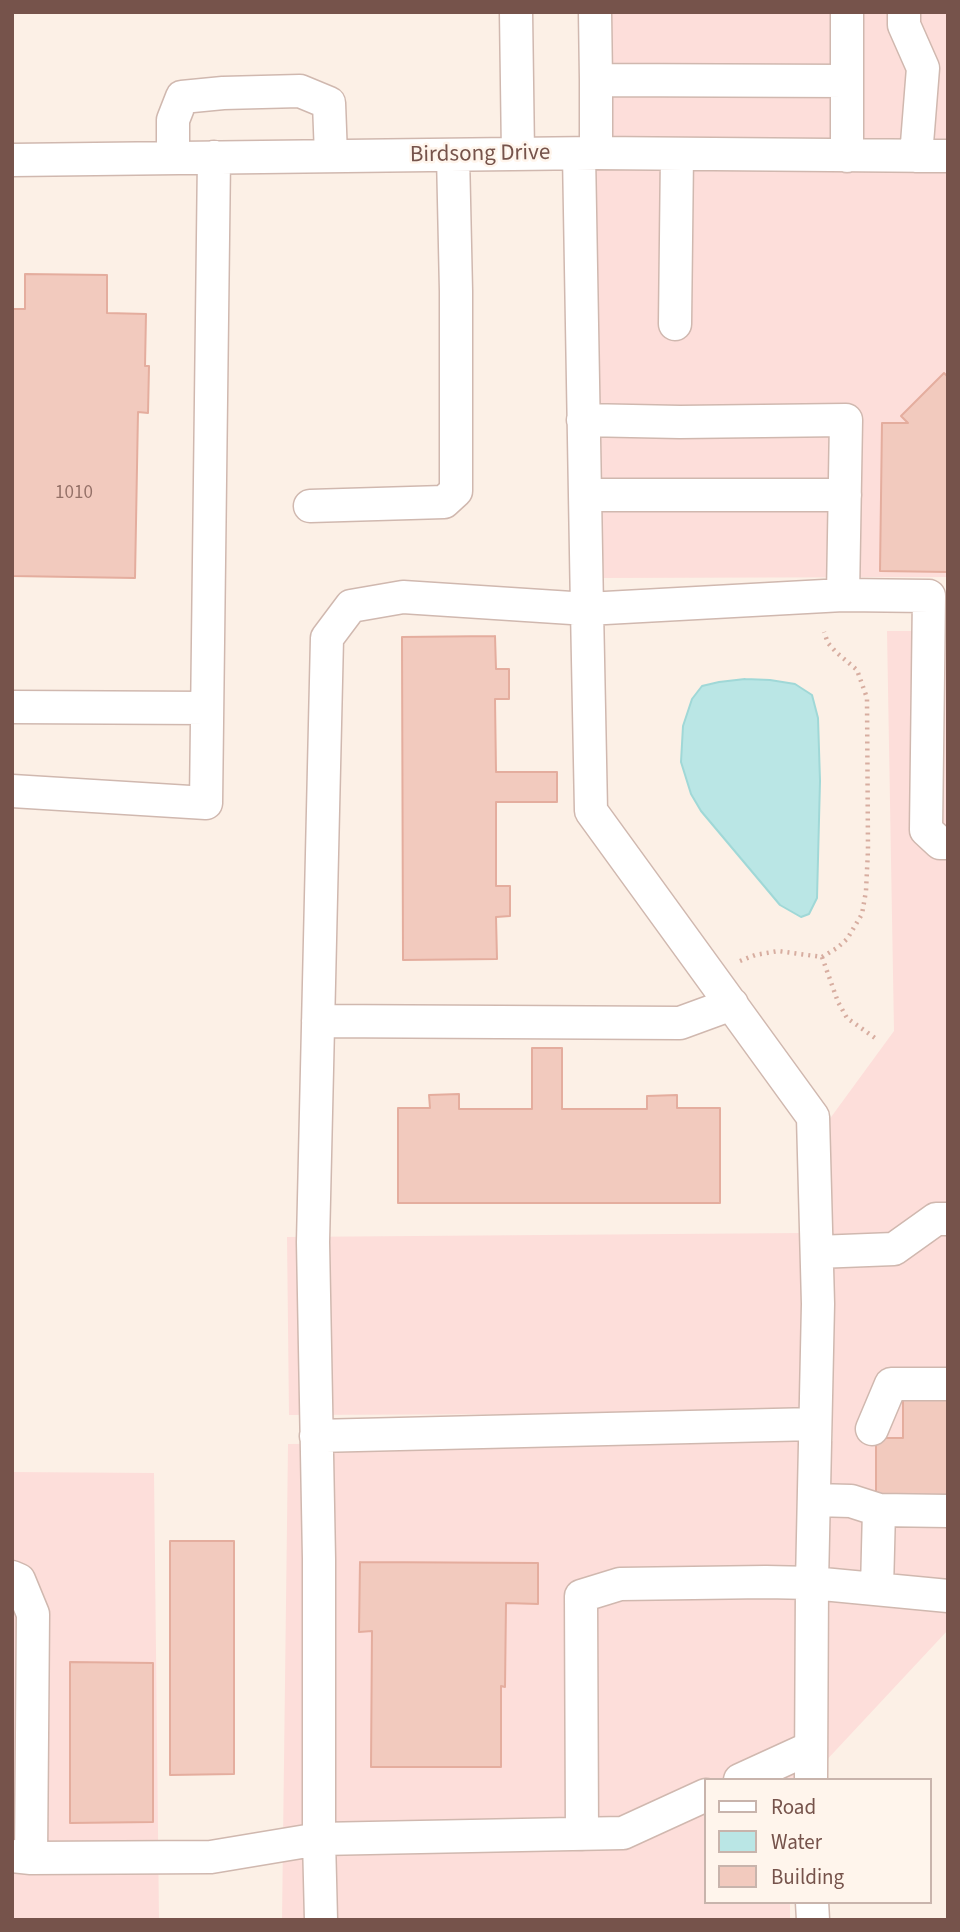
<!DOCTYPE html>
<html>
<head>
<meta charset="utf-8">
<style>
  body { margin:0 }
  #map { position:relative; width:960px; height:1932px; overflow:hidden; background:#fcf0e6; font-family:"Source Sans 3",sans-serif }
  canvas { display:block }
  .frame { position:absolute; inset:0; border:14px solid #76534b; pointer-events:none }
  .legend { position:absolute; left:704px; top:1778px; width:228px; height:126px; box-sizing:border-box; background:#fff5ec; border:2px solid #c8b4ac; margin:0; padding:9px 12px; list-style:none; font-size:21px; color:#76534b }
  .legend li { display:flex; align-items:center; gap:14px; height:35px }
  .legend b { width:35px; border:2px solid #c8b4ac }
</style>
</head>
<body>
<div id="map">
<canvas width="960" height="1932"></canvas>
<div class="frame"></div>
<ul class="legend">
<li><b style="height:9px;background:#fff"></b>Road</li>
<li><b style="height:19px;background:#bae6e5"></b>Water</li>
<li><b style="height:19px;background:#f2cabe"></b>Building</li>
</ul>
</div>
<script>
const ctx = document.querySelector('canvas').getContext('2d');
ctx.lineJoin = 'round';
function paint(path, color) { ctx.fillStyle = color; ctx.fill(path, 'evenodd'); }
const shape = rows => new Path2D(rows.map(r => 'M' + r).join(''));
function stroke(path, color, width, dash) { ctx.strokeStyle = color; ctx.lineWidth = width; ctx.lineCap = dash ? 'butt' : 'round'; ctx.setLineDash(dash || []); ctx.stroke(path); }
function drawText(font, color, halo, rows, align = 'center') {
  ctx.font = font + ' "Source Sans 3",sans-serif'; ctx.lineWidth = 5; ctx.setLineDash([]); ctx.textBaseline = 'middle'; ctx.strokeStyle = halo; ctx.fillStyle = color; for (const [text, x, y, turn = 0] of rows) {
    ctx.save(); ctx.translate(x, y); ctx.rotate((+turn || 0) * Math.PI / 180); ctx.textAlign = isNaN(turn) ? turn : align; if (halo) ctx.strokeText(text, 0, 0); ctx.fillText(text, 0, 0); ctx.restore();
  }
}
paint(shape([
  [582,12,948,12,948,577,602,578],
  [887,631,948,631,948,1630,808,1780,706,1780,706,1902,790,1902,790,1920,282,1920,288,1444,833,1441,826,1124,894,1031],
  [801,1233,805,1413,289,1415,287,1237],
  [12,1472,154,1473,159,1920,12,1920]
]), '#fddeda');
const water = shape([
  [745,679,770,680,795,684,812,695,818,718,820,781,817,898,809,914,801,917,780,905,701,811,691,794,681,762,683,726,692,699,702,686,719,682,745,679]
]);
paint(water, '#bae6e5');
stroke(water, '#a0d8d7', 2);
const building = shape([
  [25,274,107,275,107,313,146,314,145,366,149,366,148,413,138,412,135,578,12,576,12,309,25,309,25,274],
  [944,373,948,377,948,572,880,571,882,423,908,423,901,416,944,373],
  [495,636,496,669,509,669,509,699,495,699,496,772,557,772,557,802,496,802,496,886,510,886,510,916,496,917,497,959,403,960,402,637,495,636],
  [532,1048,562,1048,562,1109,647,1109,647,1096,677,1095,677,1108,720,1108,720,1203,398,1203,398,1108,430,1108,429,1095,459,1094,459,1109,532,1109,532,1048],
  [903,1400,948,1400,948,1496,876,1495,876,1438,903,1438,903,1400],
  [170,1541,234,1541,234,1774,170,1775,170,1541],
  [360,1562,538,1563,538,1604,506,1603,505,1687,501,1686,501,1767,371,1767,372,1631,359,1632,360,1562],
  [70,1662,153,1663,153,1822,70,1823,70,1662]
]);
paint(building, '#f2cabe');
stroke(building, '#e4ad9e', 2);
const minor = shape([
  [516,12,518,154],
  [595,12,596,80],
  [847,12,847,156],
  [904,12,904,25,923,68,916,156],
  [596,153,596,80,847,81],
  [579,154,587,609,843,595,929,596,926,830,940,843,948,843],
  [173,158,173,120,182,97,223,93,300,91,329,103,331,156],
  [12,160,596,153,948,156],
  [675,324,677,154],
  [583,420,680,422,846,420,843,595],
  [585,495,845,495],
  [310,506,444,502,456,491,456,291,453,155],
  [12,707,207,708],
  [12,791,206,803,214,157],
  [318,1021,680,1023,732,1004],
  [817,1252,894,1249,936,1219,948,1219],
  [872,1429,891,1384,948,1384],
  [316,1436,815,1424],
  [814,1500,851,1501,879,1510],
  [12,1577,19,1580,33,1614,31,1858],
  [877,1589,879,1510,948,1511],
  [740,1780,810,1748],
  [582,1834,581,1596,620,1584,766,1582,812,1583,948,1596],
  [12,1856,31,1858,211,1857,319,1839,623,1833,706,1795],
  [812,1902,813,1920],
  [321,1920,319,1839,319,1559,313,1242,327,638,351,606,403,597,587,609,591,811,813,1117,818,1304,812,1583,811,1780]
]);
stroke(minor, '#d0b8af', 35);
stroke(shape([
  [822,957,837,948,847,939,862,914,866,891,868,850,867,698,857,670,836,652,828,643,824,632],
  [740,961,755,955,778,951,822,957,838,1002,847,1018,875,1038]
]), '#d7ada0', 4.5, [2, 5]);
stroke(minor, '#fff', 32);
drawText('19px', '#957168', null, [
  ["1010",74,494]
]);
drawText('23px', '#76534b', '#fff5ec', [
  ["Birdsong Drive",480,155,-1]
]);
</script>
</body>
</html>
